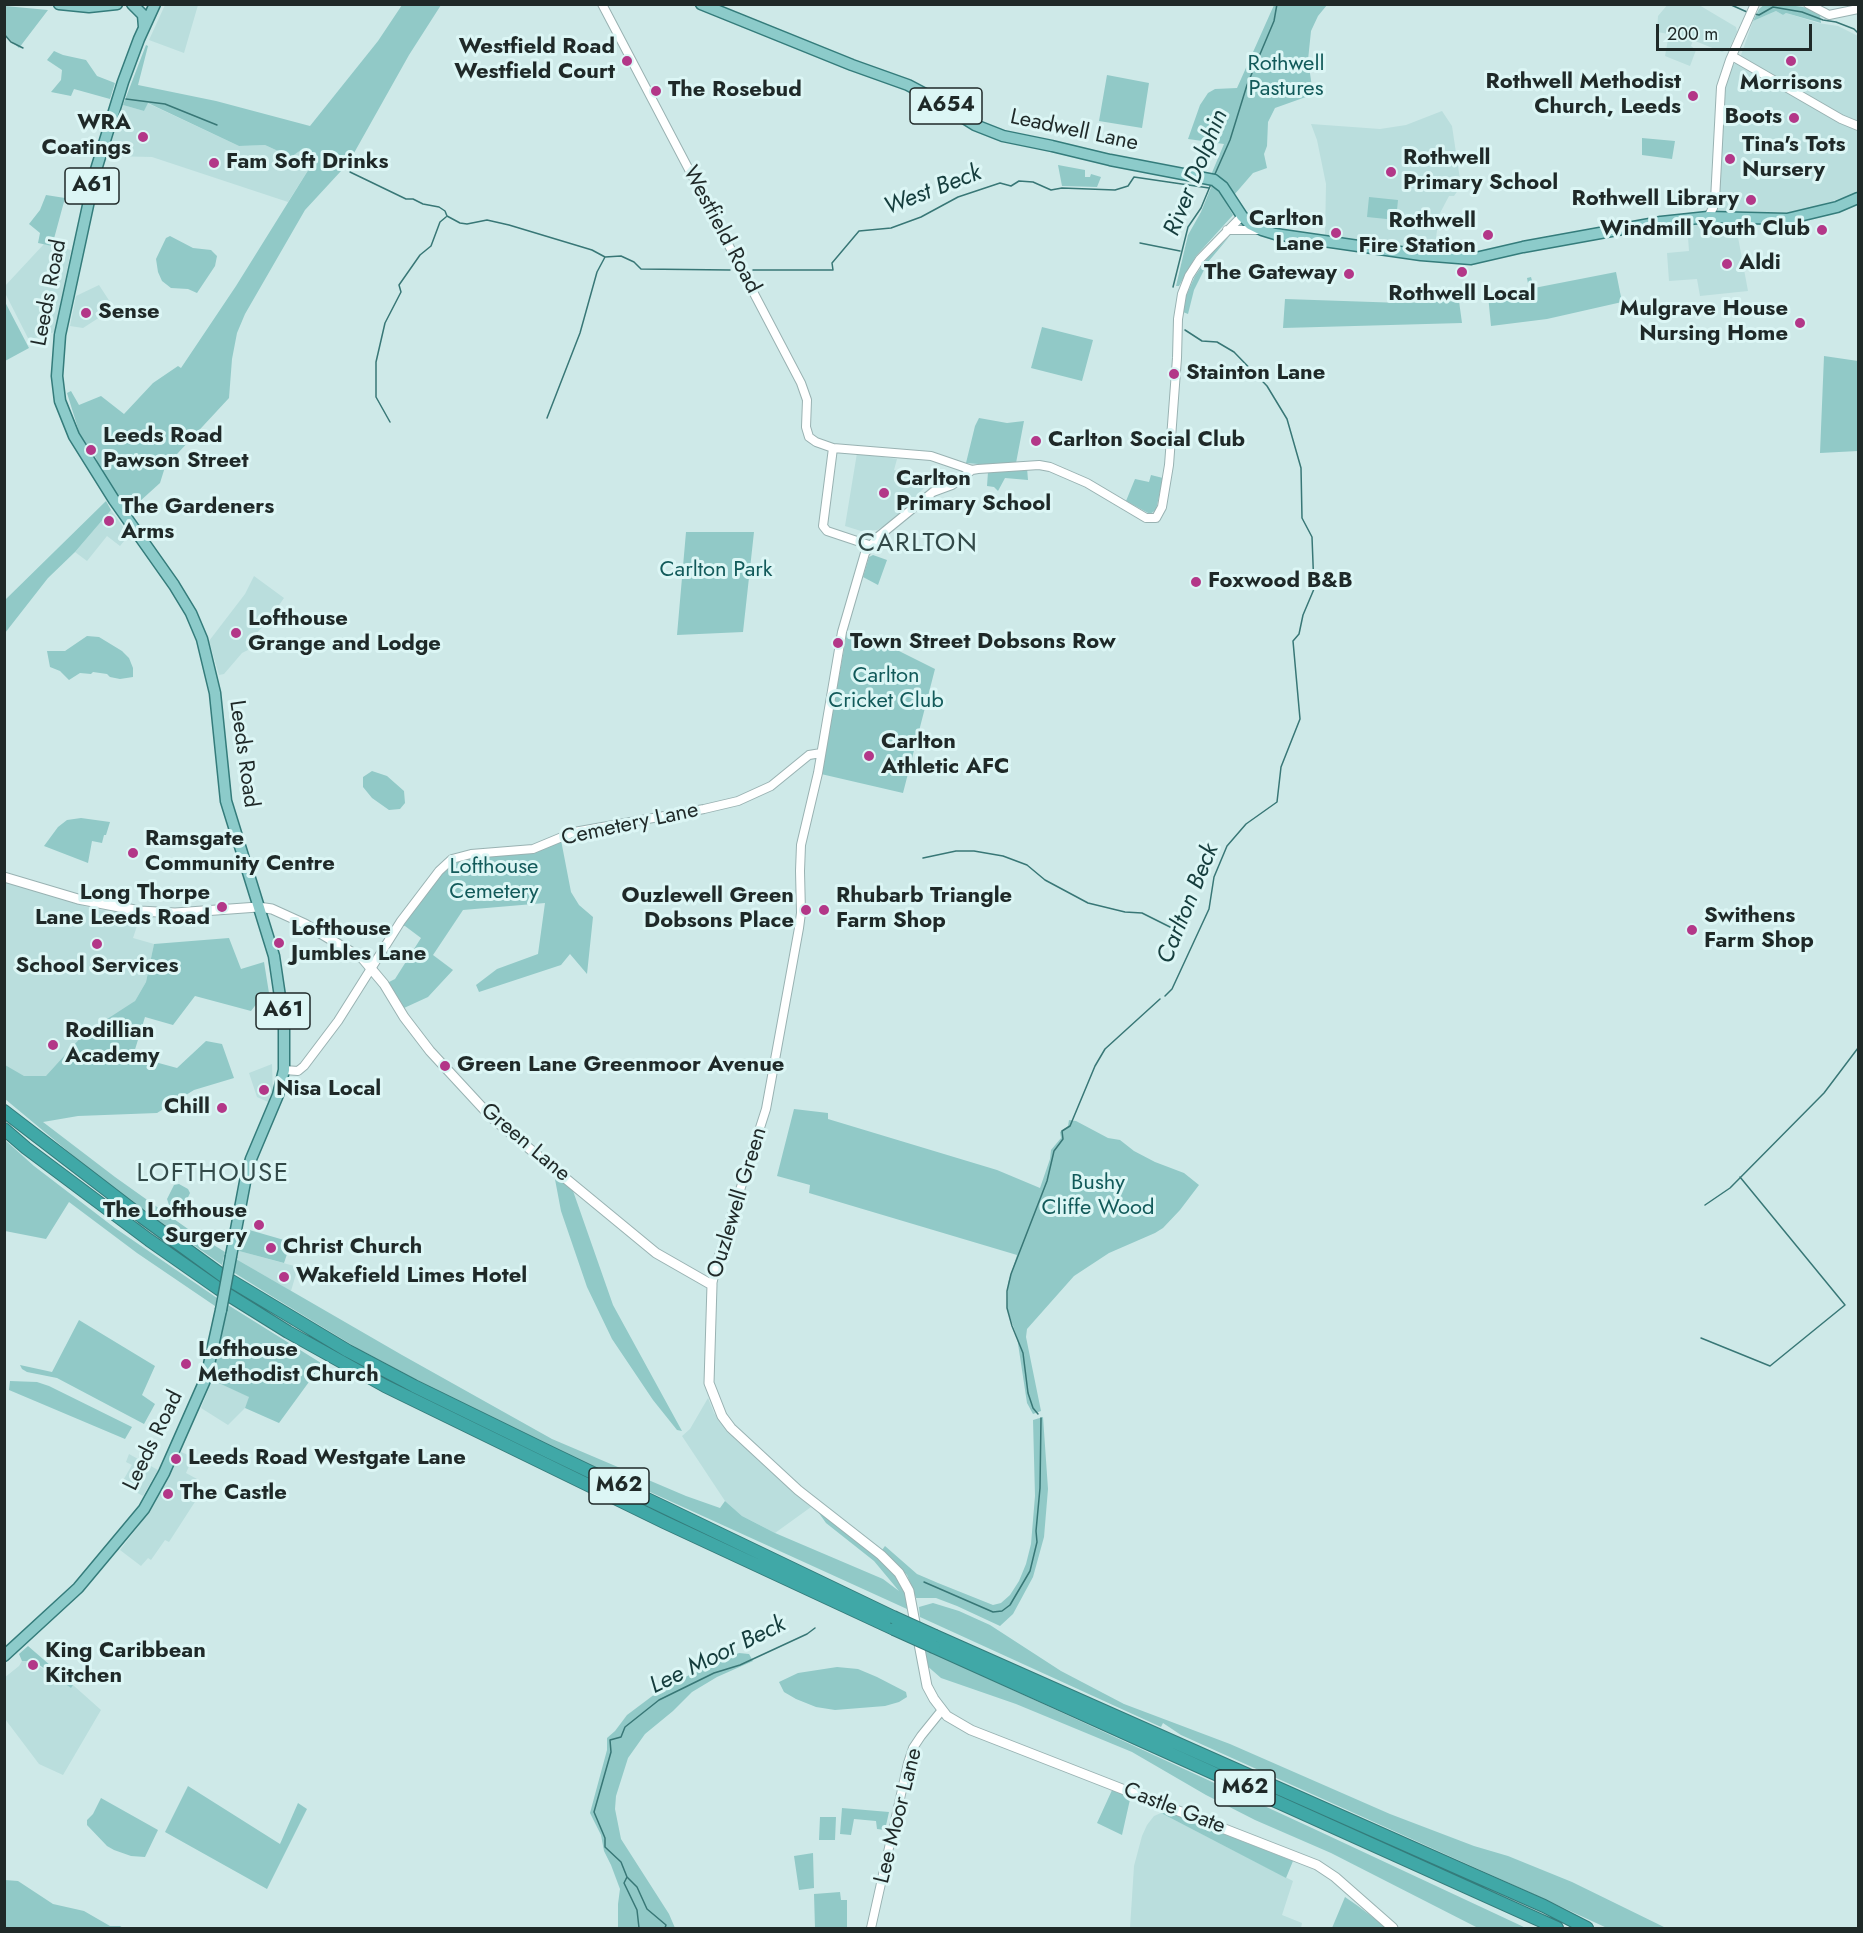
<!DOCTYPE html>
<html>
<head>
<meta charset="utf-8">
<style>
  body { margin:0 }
  #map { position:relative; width:1863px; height:1933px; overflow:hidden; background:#cee9e8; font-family:Jost,sans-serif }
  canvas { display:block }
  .frame { position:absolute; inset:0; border:6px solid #1f2928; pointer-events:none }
  .scale { position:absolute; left:1656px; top:24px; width:156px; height:27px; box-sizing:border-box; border:3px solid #1f2928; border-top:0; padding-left:8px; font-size:18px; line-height:21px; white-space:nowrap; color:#1f2928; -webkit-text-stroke:4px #dcf6f5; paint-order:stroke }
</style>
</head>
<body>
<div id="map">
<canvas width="1863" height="1933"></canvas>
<div class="frame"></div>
<div class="scale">200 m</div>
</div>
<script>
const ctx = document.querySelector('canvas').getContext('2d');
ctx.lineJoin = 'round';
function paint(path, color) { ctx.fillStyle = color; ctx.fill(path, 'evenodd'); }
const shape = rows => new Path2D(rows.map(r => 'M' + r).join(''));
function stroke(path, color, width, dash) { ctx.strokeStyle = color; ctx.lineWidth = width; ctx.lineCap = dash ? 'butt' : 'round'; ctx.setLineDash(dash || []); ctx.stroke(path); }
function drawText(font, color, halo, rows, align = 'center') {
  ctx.font = font + ' Jost,sans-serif'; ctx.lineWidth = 6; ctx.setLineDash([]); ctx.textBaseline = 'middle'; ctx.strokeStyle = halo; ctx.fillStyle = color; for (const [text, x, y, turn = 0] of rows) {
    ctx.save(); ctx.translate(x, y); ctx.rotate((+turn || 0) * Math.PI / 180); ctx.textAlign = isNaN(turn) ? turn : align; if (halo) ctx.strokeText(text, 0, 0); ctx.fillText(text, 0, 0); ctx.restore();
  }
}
paint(shape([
  [1668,4,1699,5,1736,27,1737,32,1729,49,1722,52,1693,40,1691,46,1696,50,1690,66,1665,56,1669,34,1657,32,1658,16],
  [165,5,198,5,184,53,149,40],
  [1776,11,1783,15,1786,13,1818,23,1838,26,1858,36,1858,193,1813,207,1786,213,1717,211,1725,88,1732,67,1741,55,1753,21],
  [147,103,239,146,265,145,291,157,301,150,317,156,288,202,152,157,107,156,123,105,144,111],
  [1442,111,1452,126,1461,186,1454,196,1449,196,1439,215,1435,246,1386,245,1325,237,1326,184,1317,140,1311,124,1380,129,1406,125],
  [1735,221,1748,291,1700,296,1697,279,1669,281,1667,253,1689,251,1687,223],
  [44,244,71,250,55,332,29,340,5,293,4,287],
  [99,285,114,308,83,328,70,326,76,296],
  [857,453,897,459,894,470,940,485,926,486,916,496,913,503,891,522,877,530,861,531,845,526],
  [111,510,129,535,120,546,107,536,87,561,75,552],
  [254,576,284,598,265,625,252,637,248,650,242,653,224,674,219,675,209,641,245,594],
  [5,881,87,907,140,917,133,938,154,944,146,982,135,1001,43,1121,5,1089],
  [272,1064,273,1092,268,1102,257,1097,249,1073],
  [239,1251,298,1267,291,1291,236,1259],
  [212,1380,250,1397,245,1408,228,1425,201,1408],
  [708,1398,714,1413,735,1439,811,1507,775,1533,742,1516,725,1501,682,1436,690,1429],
  [181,1452,193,1457,186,1473,197,1479,192,1489,200,1494,169,1542,165,1540,151,1560,148,1558,141,1566,120,1550,150,1511],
  [129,1454,158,1470,143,1496,121,1484,132,1465,126,1462],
  [22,1661,31,1661,71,1687,73,1685,101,1710,63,1775,39,1764,5,1719,4,1678,19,1666],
  [1161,1813,1293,1881,1282,1915,1302,1923,1301,1928,1130,1928,1134,1866,1142,1836,1147,1825,1154,1816]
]), '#badedd');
paint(shape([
  [1765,4,1788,5,1803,7,1820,15,1821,23,1786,13,1783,15,1776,11,1753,21,1759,9],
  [402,5,441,5,409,55,354,153,341,171,305,210,245,314,237,333,232,359,229,398,165,467,160,483,128,512,100,470,96,458,80,435,67,393,71,391,79,405,101,396,124,414,153,383,178,366,181,368,236,286,317,156,301,150,291,157,265,145,239,146,148,103,144,111,123,105,146,45,148,46,138,85,216,101,310,126,378,41],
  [1274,5,1327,5,1318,16,1311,31,1308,60,1312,87,1317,93,1275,108,1268,122,1267,146,1264,154,1267,168,1253,173,1234,195,1211,175,1224,144,1188,139,1200,105,1208,93,1215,89,1237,88],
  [5,6,48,10,19,48,5,35],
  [54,51,63,55,86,60,97,76,115,83,110,99,74,89,71,96,51,92,61,80,62,70,47,60],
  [1107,75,1149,83,1142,128,1099,121],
  [1642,138,1675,141,1672,159,1642,155],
  [1058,165,1085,170,1085,177,1090,177,1091,174,1101,177,1097,187,1062,186],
  [1215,184,1233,215,1196,256,1179,286,1176,286,1188,235,1201,212,1212,185],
  [46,195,65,198,52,246,38,243,40,233,29,224,40,210],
  [1369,197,1398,200,1396,220,1367,217],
  [170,236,193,248,211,250,217,256,215,266,197,293,188,289,171,288,162,281,158,272,156,259,166,238],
  [1229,237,1208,262,1194,290,1188,314,1183,312,1186,296,1195,276,1208,257],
  [1616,272,1622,302,1547,319,1491,326,1488,295,1529,289,1527,278,1531,277,1534,288],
  [1285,299,1402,303,1459,301,1462,323,1283,328],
  [4,300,29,348,5,361,4,361],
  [1042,327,1093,340,1082,381,1031,368],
  [1824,356,1858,361,1858,451,1820,453],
  [979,418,1007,423,1024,421,1016,463,991,465,966,463,975,426],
  [1027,468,1028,480,1005,478,998,491,994,487,987,486,988,472],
  [1151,475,1163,478,1156,510,1150,514,1126,501,1135,479,1149,482],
  [106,501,111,510,75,552,48,578,5,633,5,600],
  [686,532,754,532,743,632,677,635],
  [873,555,887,560,878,585,863,577,869,557],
  [847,633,877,648,881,642,935,669,903,793,821,774],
  [87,636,99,637,122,651,129,658,133,668,133,677,120,679,110,677,107,674,93,672,91,674,80,673,69,680,60,671,50,667,47,651,65,651],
  [372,771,387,776,404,791,405,803,400,809,389,810,372,798,363,787,363,777],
  [81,818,110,822,106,835,104,835,102,843,92,841,88,863,44,846,58,827,67,820],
  [561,840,571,892,579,905,593,917,587,974,570,954,561,965,479,992,476,985,497,969,538,954,545,903,463,910,433,955,453,970,428,997,404,1008,387,983,395,979,421,938,405,926,401,926,438,877,454,861],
  [229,938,241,969,264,962,269,993,264,994,251,1011,195,996,173,1025,145,1017,133,1056,177,1068,206,1041,222,1044,234,1078,194,1090,157,1113,78,1116,43,1122,115,1177,188,1229,225,1252,222,1265,111,1187,5,1099,5,1065,24,1076,46,1076,84,1034,135,1001,146,982,154,944],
  [794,1109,828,1113,828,1119,997,1170,1040,1188,1050,1159,1051,1150,1061,1138,1060,1132,1068,1126,1069,1120,1076,1121,1108,1138,1120,1140,1134,1151,1155,1162,1184,1173,1199,1185,1180,1210,1163,1228,1155,1233,1109,1253,1074,1276,1027,1329,1026,1337,1041,1411,1033,1414,1027,1403,1017,1337,1007,1308,1008,1283,1017,1255,809,1193,810,1185,777,1176],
  [5,1140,34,1166,115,1228,217,1298,215,1306,137,1253,69,1202,46,1239,5,1231],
  [554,1174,572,1188,613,1305,682,1431,677,1430,653,1400,612,1339,587,1287,561,1211],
  [179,1184,188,1189,190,1193,183,1208,178,1211,169,1205,167,1199,174,1185],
  [246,1229,291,1242,284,1263,239,1251],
  [236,1259,402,1355,552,1439,686,1496,720,1508,725,1501,742,1516,775,1533,883,1579,899,1591,874,1561,826,1523,816,1509,869,1548,901,1581,907,1599,907,1609,549,1446,466,1406,357,1348,273,1297,233,1272],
  [228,1305,321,1363,314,1375,279,1423,245,1408,249,1397,212,1380],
  [79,1320,155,1366,142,1395,155,1404,144,1424,57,1378,27,1372,22,1369,20,1365,52,1372],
  [10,1381,37,1382,49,1386,132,1427,125,1439,9,1390],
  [1043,1417,1048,1489,1044,1537,1033,1577,1013,1614,1000,1626,957,1606,936,1598,916,1598,907,1575,882,1550,885,1546,917,1574,938,1583,993,1605,1001,1603,1010,1595,1019,1581,1026,1564,1031,1544,1035,1496,1033,1420],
  [933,1603,959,1611,990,1625,1061,1671,1124,1704,1230,1744,1390,1814,1474,1846,1508,1856,1572,1882,1666,1928,1607,1928,1518,1887,1181,1735,1163,1723,1161,1727,920,1617,919,1607],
  [28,1646,73,1685,71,1688,38,1664,31,1661,22,1661,19,1654],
  [924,1649,1312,1828,1526,1928,1478,1928,1331,1853,1255,1820,1206,1795,1132,1752,1016,1704,941,1678,925,1664],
  [739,1653,749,1654,753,1661,717,1677,692,1692,673,1711,645,1734,628,1758,616,1796,615,1809,621,1839,669,1914,675,1928,618,1928,618,1904,620,1889,611,1865,604,1851,601,1835,590,1813,607,1750,607,1738,615,1731,627,1715,667,1685],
  [837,1667,858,1669,877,1677,906,1692,907,1697,899,1702,885,1706,835,1710,816,1707,796,1699,784,1692,779,1682,798,1673],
  [188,1786,280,1844,298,1803,307,1809,267,1889,165,1832],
  [1113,1788,1131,1795,1122,1835,1097,1823],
  [101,1798,158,1830,145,1857,131,1856,114,1850,107,1846,87,1825,87,1820,93,1814],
  [842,1808,889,1812,885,1830,877,1829,876,1821,854,1819,851,1835,840,1834],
  [1163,1810,1293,1861,1286,1878,1161,1813],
  [820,1817,836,1817,835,1840,819,1840],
  [813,1853,814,1888,799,1890,794,1856],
  [5,1880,18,1881,53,1904,84,1911,110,1926,120,1926,123,1928,5,1928],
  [840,1892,841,1900,847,1900,847,1928,815,1928,814,1894],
  [1345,1897,1358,1906,1387,1928,1332,1928]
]), '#91c9c7');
stroke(shape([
  [1729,4,1747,12],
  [1755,14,1759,15,1773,7,1802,12,1823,20,1836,22,1854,29,1858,33],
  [4,34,11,42,23,48],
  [126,99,165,104,217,125],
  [350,172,406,199,413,199,423,204,439,207,445,211,447,216,460,223,467,224,487,220,509,225,592,250,605,257,621,256,634,262,641,269,730,270],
  [1215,174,1230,140,1247,85,1274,21,1277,4],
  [1140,243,1180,251],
  [753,270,833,270,832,263,859,231,891,228,921,217,958,197,1000,183,1011,186,1019,181,1033,182,1051,190,1062,188,1115,190,1128,186,1134,177,1209,188],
  [1173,287,1188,227,1201,208,1211,184],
  [547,418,580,333,597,272,605,257],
  [390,422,376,397,376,362,385,323,401,292,399,285,420,255,431,246,440,222,446,217],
  [923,858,956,851,974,851,1003,856,1027,865,1045,880,1088,903,1125,912,1142,913,1180,932],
  [1165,996,1172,989,1209,909,1214,877,1227,846,1246,824,1277,802,1281,767,1300,719,1293,641,1299,634,1303,615,1314,589,1312,537,1302,518,1301,468,1287,419,1267,386,1234,352,1217,342,1202,341,1185,330],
  [1705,1205,1730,1188,1824,1093,1858,1048],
  [1701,1338,1770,1366,1845,1305,1740,1177],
  [1038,1414,1033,1408,1028,1393,1023,1353,1012,1326,1007,1308,1007,1291,1011,1274,1047,1181,1054,1151,1063,1139,1062,1131,1070,1126,1095,1066,1105,1049,1160,999],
  [924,1582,993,1612,1002,1611,1010,1605,1030,1571,1037,1542,1036,1531,1040,1488,1041,1418],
  [627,1877,624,1883,637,1910,639,1928],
  [665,1928,666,1925,647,1909,637,1887,627,1877,621,1862,605,1847,605,1838,594,1812,611,1752,610,1740,621,1737,625,1727,659,1700,714,1673,740,1665,807,1634,815,1628]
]), '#387776', 1.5);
const tertiary = shape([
  [602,4,801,383,807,400,806,427,809,437,816,442,833,448,931,456,972,470],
  [1808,4,1829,15,1858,9],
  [1732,56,1841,119,1858,126],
  [1708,217,1713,208,1715,200,1721,87,1730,60,1755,4],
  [1227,230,1262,230],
  [833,448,823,526,827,531,869,545],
  [284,1070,298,1071,304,1066,338,1021,401,921,439,871,452,859,471,854,533,849,574,832,704,809,738,801,771,786,809,755,821,753],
  [712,1285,717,1262,766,1109,799,928,801,913,800,871,801,845,818,773,842,632,865,553,879,536,933,492,952,485,972,470,978,469,1039,465,1050,467,1087,483,1146,518,1156,518,1162,507,1169,465,1177,358,1178,319,1182,294,1189,276,1200,259,1242,216],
  [871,1928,908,1763,913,1748,921,1736,942,1710]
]);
const secondary = shape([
  [4,877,78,899,140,911,175,913,258,907,272,909,305,924,363,959,384,984,404,1017,430,1051,491,1117,656,1253,712,1285,709,1383,722,1416,731,1428,798,1490,881,1555,899,1573,909,1591,927,1686,934,1699,947,1716,971,1730,1317,1865,1335,1877,1393,1928]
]);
const primary = shape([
  [59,4,89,7,117,4],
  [132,4,143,15,144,27],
  [155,4,139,39,123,82,95,173,60,335,57,376,60,401,74,436,114,500,174,585,191,613,202,639,215,693,226,801,274,956,284,1024,284,1070,278,1095,251,1159,245,1182,231,1256],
  [701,4,852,65,908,85,927,95,975,125,1003,136,1052,146,1110,160,1214,180,1223,187,1242,216,1250,224,1262,230,1275,234,1421,255,1471,259,1523,247,1661,222,1708,217,1787,219,1837,207,1858,198],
  [4,1656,78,1588,144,1509,164,1473,206,1378,221,1310]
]);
const motorway = shape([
  [4,1111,142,1217,223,1276,348,1351,414,1386,549,1452,893,1617],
  [4,1129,26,1148,149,1240,219,1289,288,1332,385,1386,664,1522,894,1629],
  [935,1636,1458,1868,1544,1906,1587,1928],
  [934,1647,1557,1928]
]);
stroke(tertiary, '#99b2b2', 10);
stroke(secondary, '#99b2b2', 11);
stroke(primary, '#347c7b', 13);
stroke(motorway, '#347c7b', 14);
stroke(tertiary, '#fff', 8);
stroke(secondary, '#fff', 9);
stroke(primary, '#8ccbca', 10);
stroke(motorway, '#40a8a7', 12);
const primaryBridge = shape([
  [221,1310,231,1256]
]);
const motorwayBridge = shape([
  [893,1617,935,1636],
  [894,1629,934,1647]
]);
stroke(primaryBridge, '#347c7b', 13, []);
stroke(motorwayBridge, '#347c7b', 14, []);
stroke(primaryBridge, '#8ccbca', 10);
stroke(motorwayBridge, '#40a8a7', 12);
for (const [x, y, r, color] of [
  [627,61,6,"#b33788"],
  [1791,61,6,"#b33788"],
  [656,91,6,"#b33788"],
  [1693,96,6,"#b33788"],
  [1794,118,6,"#b33788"],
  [143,137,6,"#b33788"],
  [1730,159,6,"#b33788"],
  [214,163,6,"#b33788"],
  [1391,172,6,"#b33788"],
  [1751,200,6,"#b33788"],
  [1822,230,6,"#b33788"],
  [1336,233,6,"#b33788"],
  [1488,235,6,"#b33788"],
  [1727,264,6,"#b33788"],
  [1462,272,6,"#b33788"],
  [1349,274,6,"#b33788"],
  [86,313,6,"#b33788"],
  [1800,323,6,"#b33788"],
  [1174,374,6,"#b33788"],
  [1036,441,6,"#b33788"],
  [91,450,6,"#b33788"],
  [884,493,6,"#b33788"],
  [109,521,6,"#b33788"],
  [1196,582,6,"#b33788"],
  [236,633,6,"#b33788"],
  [838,643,6,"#b33788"],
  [869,756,6,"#b33788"],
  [133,853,6,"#b33788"],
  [222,907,6,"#b33788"],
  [806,910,6,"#b33788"],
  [824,910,6,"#b33788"],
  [1692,930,6,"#b33788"],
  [279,943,6,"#b33788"],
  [97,944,6,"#b33788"],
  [53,1045,6,"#b33788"],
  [445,1066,6,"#b33788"],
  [264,1090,6,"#b33788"],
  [222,1108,6,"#b33788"],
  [259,1225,6,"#b33788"],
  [271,1248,6,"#b33788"],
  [284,1277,6,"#b33788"],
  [186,1364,6,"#b33788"],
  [176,1459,6,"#b33788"],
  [168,1494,6,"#b33788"],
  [33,1665,6,"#b33788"]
]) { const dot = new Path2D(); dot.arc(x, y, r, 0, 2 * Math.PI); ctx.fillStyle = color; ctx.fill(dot); stroke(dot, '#dcf6f5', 2); }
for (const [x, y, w] of [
  [946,106,72],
  [92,186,54],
  [283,1011,54],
  [619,1486,60],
  [1245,1788,60]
]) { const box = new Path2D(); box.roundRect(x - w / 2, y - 18, w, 36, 4.5); ctx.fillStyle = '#dcf6f5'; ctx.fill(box); stroke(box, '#1f2928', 1.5); }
drawText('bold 21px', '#1f2928', null, [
  ["A654",946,106],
  ["A61",92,186],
  ["A61",283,1011],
  ["M62",619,1486],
  ["M62",1245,1788]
]);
drawText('bold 22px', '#1f2928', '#dcf6f5', [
  ["Westfield Road",615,48,"right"],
  ["Westfield Court",615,73,"right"],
  ["Rothwell Methodist",1681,83,"right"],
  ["Church, Leeds",1681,108,"right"],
  ["Morrisons",1791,84,"center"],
  ["The Rosebud",668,91],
  ["Boots",1782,118,"right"],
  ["WRA",131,124,"right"],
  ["Coatings",131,149,"right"],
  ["Tina's Tots",1742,146],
  ["Nursery",1742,171],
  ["Rothwell",1403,159],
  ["Primary School",1403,184],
  ["Fam Soft Drinks",226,163],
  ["Rothwell Library",1739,200,"right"],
  ["Carlton",1324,220,"right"],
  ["Lane",1324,245,"right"],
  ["Rothwell",1476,222,"right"],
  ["Fire Station",1476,247,"right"],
  ["Windmill Youth Club",1810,230,"right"],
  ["Aldi",1739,264],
  ["The Gateway",1337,274,"right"],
  ["Rothwell Local",1462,295,"center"],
  ["Mulgrave House",1788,310,"right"],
  ["Nursing Home",1788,335,"right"],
  ["Sense",98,313],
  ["Stainton Lane",1186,374],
  ["Leeds Road",103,437],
  ["Pawson Street",103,462],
  ["Carlton Social Club",1048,441],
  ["Carlton",896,480],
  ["Primary School",896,505],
  ["The Gardeners",121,508],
  ["Arms",121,533],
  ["Foxwood B&B",1208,582],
  ["Lofthouse",248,620],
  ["Grange and Lodge",248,645],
  ["Town Street Dobsons Row",850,643],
  ["Carlton",881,743],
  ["Athletic AFC",881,768],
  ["Ramsgate",145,840],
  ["Community Centre",145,865],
  ["Long Thorpe",210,894,"right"],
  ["Lane Leeds Road",210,919,"right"],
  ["Ouzlewell Green",794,897,"right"],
  ["Dobsons Place",794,922,"right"],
  ["Rhubarb Triangle",836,897],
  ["Farm Shop",836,922],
  ["Swithens",1704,917],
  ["Farm Shop",1704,942],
  ["Lofthouse",291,930],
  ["Jumbles Lane",291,955],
  ["School Services",97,967,"center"],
  ["Rodillian",65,1032],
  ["Academy",65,1057],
  ["Green Lane Greenmoor Avenue",457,1066],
  ["Nisa Local",276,1090],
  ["Chill",210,1108,"right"],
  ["The Lofthouse",247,1212,"right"],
  ["Surgery",247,1237,"right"],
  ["Christ Church",283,1248],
  ["Wakefield Limes Hotel",296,1277],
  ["Lofthouse",198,1351],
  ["Methodist Church",198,1376],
  ["Leeds Road Westgate Lane",188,1459],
  ["The Castle",180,1494],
  ["King Caribbean",45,1652],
  ["Kitchen",45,1677]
], 'left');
drawText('22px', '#125a5a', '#dcf6f5', [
  ["Rothwell",1286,65],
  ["Pastures",1286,90],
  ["Carlton Park",716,571],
  ["Carlton",886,677],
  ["Cricket Club",886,702],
  ["Lofthouse",494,868],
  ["Cemetery",494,893],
  ["Bushy",1098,1184],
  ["Cliffe Wood",1098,1209]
]);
drawText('22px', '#1f2928', '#dcf6f5', [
  ["Leadwell Lane",1074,131,12],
  ["Westfield Road",721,230,62],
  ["Leeds Road",50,293,-79],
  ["Leeds Road",243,754,82],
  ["Cemetery Lane",630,825,-12],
  ["Green Lane",525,1143,40],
  ["Ouzlewell Green",738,1203,-73],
  ["Leeds Road",154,1441,-64],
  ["Castle Gate",1174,1809,21],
  ["Lee Moor Lane",899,1816,-76]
]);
drawText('italic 24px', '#153d3d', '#dcf6f5', [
  ["River Dolphin",1197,173,-68],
  ["West Beck",933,191,-21],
  ["Carlton Beck",1189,904,-68],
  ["Lee Moor Beck",718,1656,-26]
]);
ctx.letterSpacing = '1.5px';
drawText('26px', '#334a49', '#dcf6f5', [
  ["CARLTON",918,545],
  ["LOFTHOUSE",213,1175]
]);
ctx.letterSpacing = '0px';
</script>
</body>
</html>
